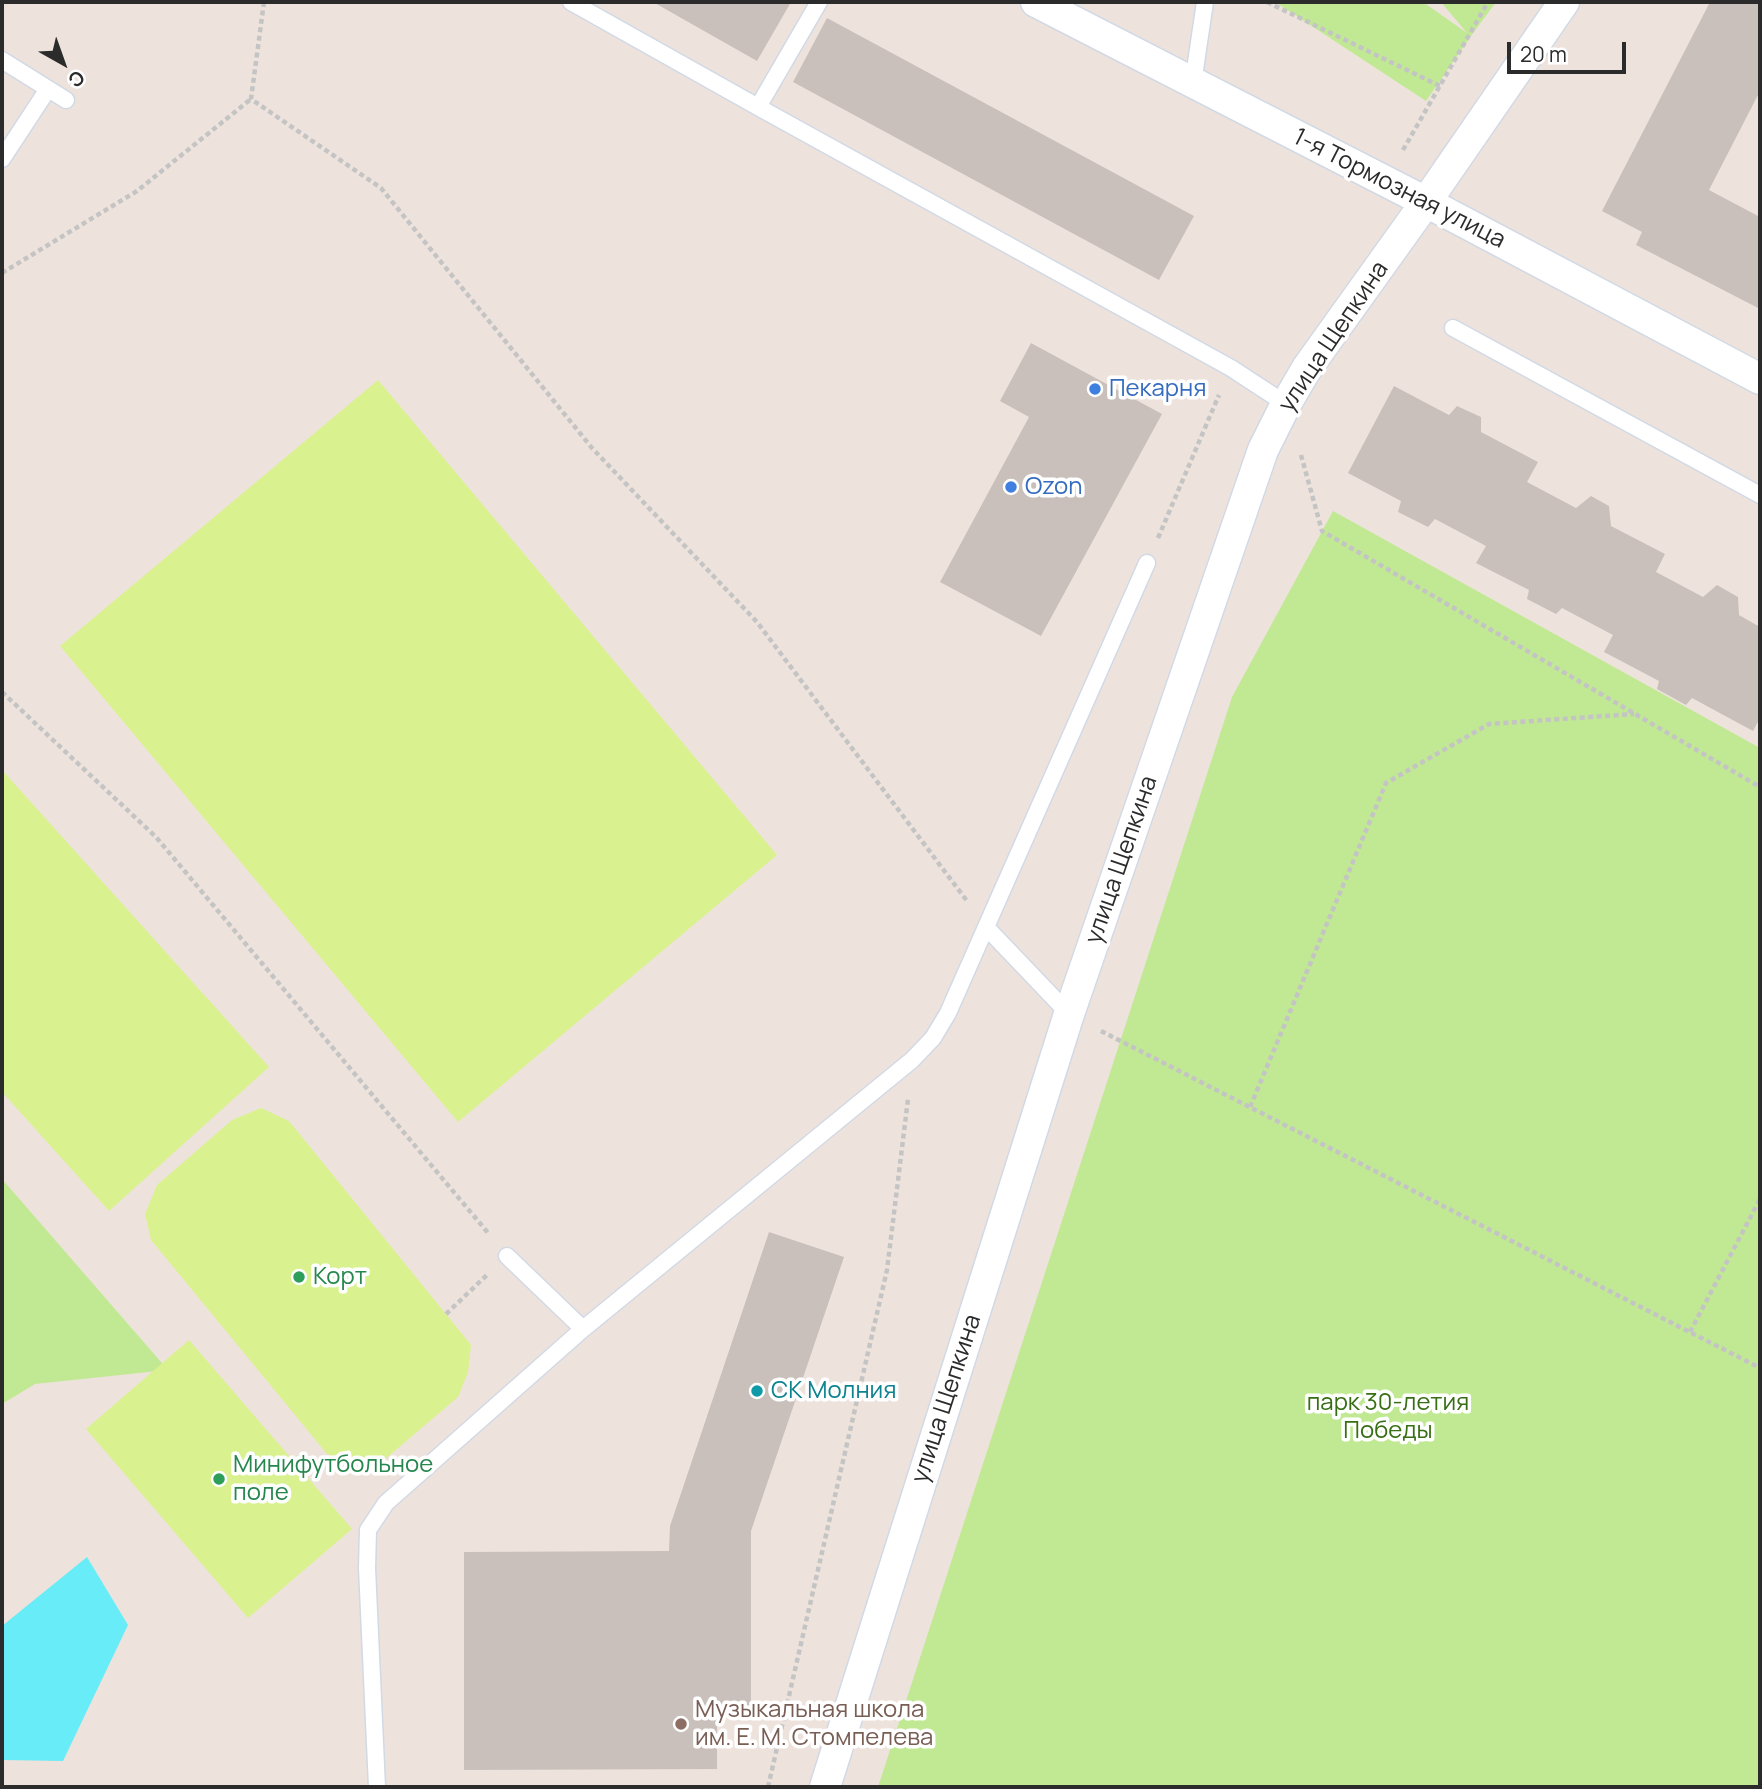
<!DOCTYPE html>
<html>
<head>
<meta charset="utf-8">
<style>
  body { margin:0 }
  #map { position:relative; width:1762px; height:1789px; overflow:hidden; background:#eee3dc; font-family:Manrope,sans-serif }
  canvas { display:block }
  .frame { position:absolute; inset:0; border:4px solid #2b2b2b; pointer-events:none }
  .north { position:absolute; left:28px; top:28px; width:70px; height:70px; -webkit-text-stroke:5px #fff; paint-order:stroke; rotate:140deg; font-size:19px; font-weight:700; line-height:28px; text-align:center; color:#2b2b2b }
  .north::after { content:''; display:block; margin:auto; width:24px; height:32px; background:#2b2b2b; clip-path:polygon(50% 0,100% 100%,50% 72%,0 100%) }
  .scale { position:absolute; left:1507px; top:42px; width:119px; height:32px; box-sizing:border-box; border:4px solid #2b2b2b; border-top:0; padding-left:9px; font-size:21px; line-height:24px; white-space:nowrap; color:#2b2b2b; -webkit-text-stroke:5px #fff; paint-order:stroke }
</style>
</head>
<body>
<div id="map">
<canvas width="1762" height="1789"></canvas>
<div class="frame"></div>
<div class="north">С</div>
<div class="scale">20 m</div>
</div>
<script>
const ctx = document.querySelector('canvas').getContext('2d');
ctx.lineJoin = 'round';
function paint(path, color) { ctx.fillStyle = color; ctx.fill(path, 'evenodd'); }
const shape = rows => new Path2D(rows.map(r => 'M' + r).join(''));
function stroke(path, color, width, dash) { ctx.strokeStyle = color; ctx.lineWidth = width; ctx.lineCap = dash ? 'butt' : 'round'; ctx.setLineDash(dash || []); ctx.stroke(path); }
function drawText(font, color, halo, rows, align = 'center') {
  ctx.font = font + ' Manrope,sans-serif'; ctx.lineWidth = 7; ctx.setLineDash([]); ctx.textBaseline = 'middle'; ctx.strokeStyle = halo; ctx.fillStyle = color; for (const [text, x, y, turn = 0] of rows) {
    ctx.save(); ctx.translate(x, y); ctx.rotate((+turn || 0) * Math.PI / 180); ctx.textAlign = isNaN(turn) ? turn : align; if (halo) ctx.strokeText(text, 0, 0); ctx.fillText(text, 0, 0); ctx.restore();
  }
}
paint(shape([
  [1275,2,1423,2,1467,33,1441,2,1496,2,1471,36,1426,101],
  [1333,511,1760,748,1760,1787,878,1787,1232,697],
  [2,1179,168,1370,35,1384,2,1404]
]), '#c1e994');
paint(shape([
  [378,380,777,855,458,1122,60,646],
  [2,770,269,1067,109,1211,2,1092],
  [261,1108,289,1121,471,1345,468,1372,458,1397,384,1460,354,1464,327,1454,151,1240,145,1214,157,1185,232,1120],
  [189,1340,352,1529,248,1618,86,1429]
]), '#d9f18f');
paint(shape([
  [87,1557,128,1625,63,1761,2,1760,2,1626]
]), '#67ecf8');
paint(shape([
  [653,2,791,2,757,61],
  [1710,2,1760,2,1760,91,1709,190,1760,217,1760,309,1636,245,1642,232,1602,211],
  [827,18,1194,216,1159,280,793,82],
  [1031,343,1162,414,1041,636,940,582,1029,417,1000,401],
  [1394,386,1449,415,1457,406,1481,417,1481,432,1538,462,1527,482,1576,508,1591,496,1609,506,1611,526,1665,554,1656,572,1703,597,1717,585,1738,597,1739,615,1760,627,1760,718,1753,731,1692,698,1686,705,1657,689,1659,681,1604,652,1613,635,1562,608,1556,614,1527,599,1529,590,1476,563,1486,546,1435,519,1428,527,1398,512,1401,501,1348,473],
  [769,1232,844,1257,751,1531,751,1709,717,1709,717,1769,464,1770,464,1552,669,1551,670,1526]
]), '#c9c0bc');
const lane = shape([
  [571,2,758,107,1231,368,1286,404],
  [2,60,66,100],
  [1193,83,1205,2],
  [758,107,819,2],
  [2,159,48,89],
  [1453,328,1760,495],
  [1069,1014,986,927,1147,563],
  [507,1256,583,1329],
  [377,1787,367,1568,368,1530,386,1503,583,1329,912,1060,933,1038,948,1013,986,927]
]);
const street = shape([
  [1036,2,1426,202,1760,379],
  [825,1787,1069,1014,1263,450,1286,404,1307,368,1426,202,1564,2]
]);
stroke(lane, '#d1d9e5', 19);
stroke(street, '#d1d9e5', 33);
stroke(shape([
  [264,2,251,99,381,188,592,448,757,622,967,901],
  [1267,2,1440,86],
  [1403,150,1488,2],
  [2,273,137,191,251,99],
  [1301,455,1322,531,1760,787],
  [1158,538,1219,395],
  [2,692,156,837,489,1234],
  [1101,1031,1760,1368],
  [1250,1107,1386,783,1489,724,1634,714],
  [446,1314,488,1274],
  [1690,1332,1760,1199],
  [768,1787,887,1270,908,1099]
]), '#c4c4c4', 4.5, [5, 3.5]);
stroke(lane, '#fff', 16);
stroke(street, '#fff', 30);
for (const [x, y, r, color] of [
  [1095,389,7,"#3f7fe0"],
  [1011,487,7,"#3f7fe0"],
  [299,1277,7,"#2e9e5b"],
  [757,1391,7,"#0f9aa8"],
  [219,1479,7,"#2e9e5b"],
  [681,1724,7,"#8d6e63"]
]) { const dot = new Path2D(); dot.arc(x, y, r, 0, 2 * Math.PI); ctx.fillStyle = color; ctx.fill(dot); stroke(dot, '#fff', 2.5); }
drawText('24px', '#2b2b2b', '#fff', [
  ["1-я Тормозная улица",1399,189,27],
  ["улица Щепкина",1334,337,-56],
  ["улица Щепкина",1122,860,-71],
  ["улица Щепкина",947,1399,-72]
]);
drawText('24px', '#366cbe', '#fff', [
  ["Пекарня",1109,389],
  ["Ozon",1025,487]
], 'left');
drawText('24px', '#27864d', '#fff', [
  ["Корт",313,1277],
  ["Минифутбольное",233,1465],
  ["поле",233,1493]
], 'left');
drawText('24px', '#0d838f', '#fff', [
  ["СК Молния",771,1391]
], 'left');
drawText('24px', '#386f15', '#fff', [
  ["парк 30-летия",1388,1403],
  ["Победы",1388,1431]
]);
drawText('24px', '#785e54', '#fff', [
  ["Музыкальная школа",695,1710],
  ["им. Е. М. Стомпелева",695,1738]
], 'left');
</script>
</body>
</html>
